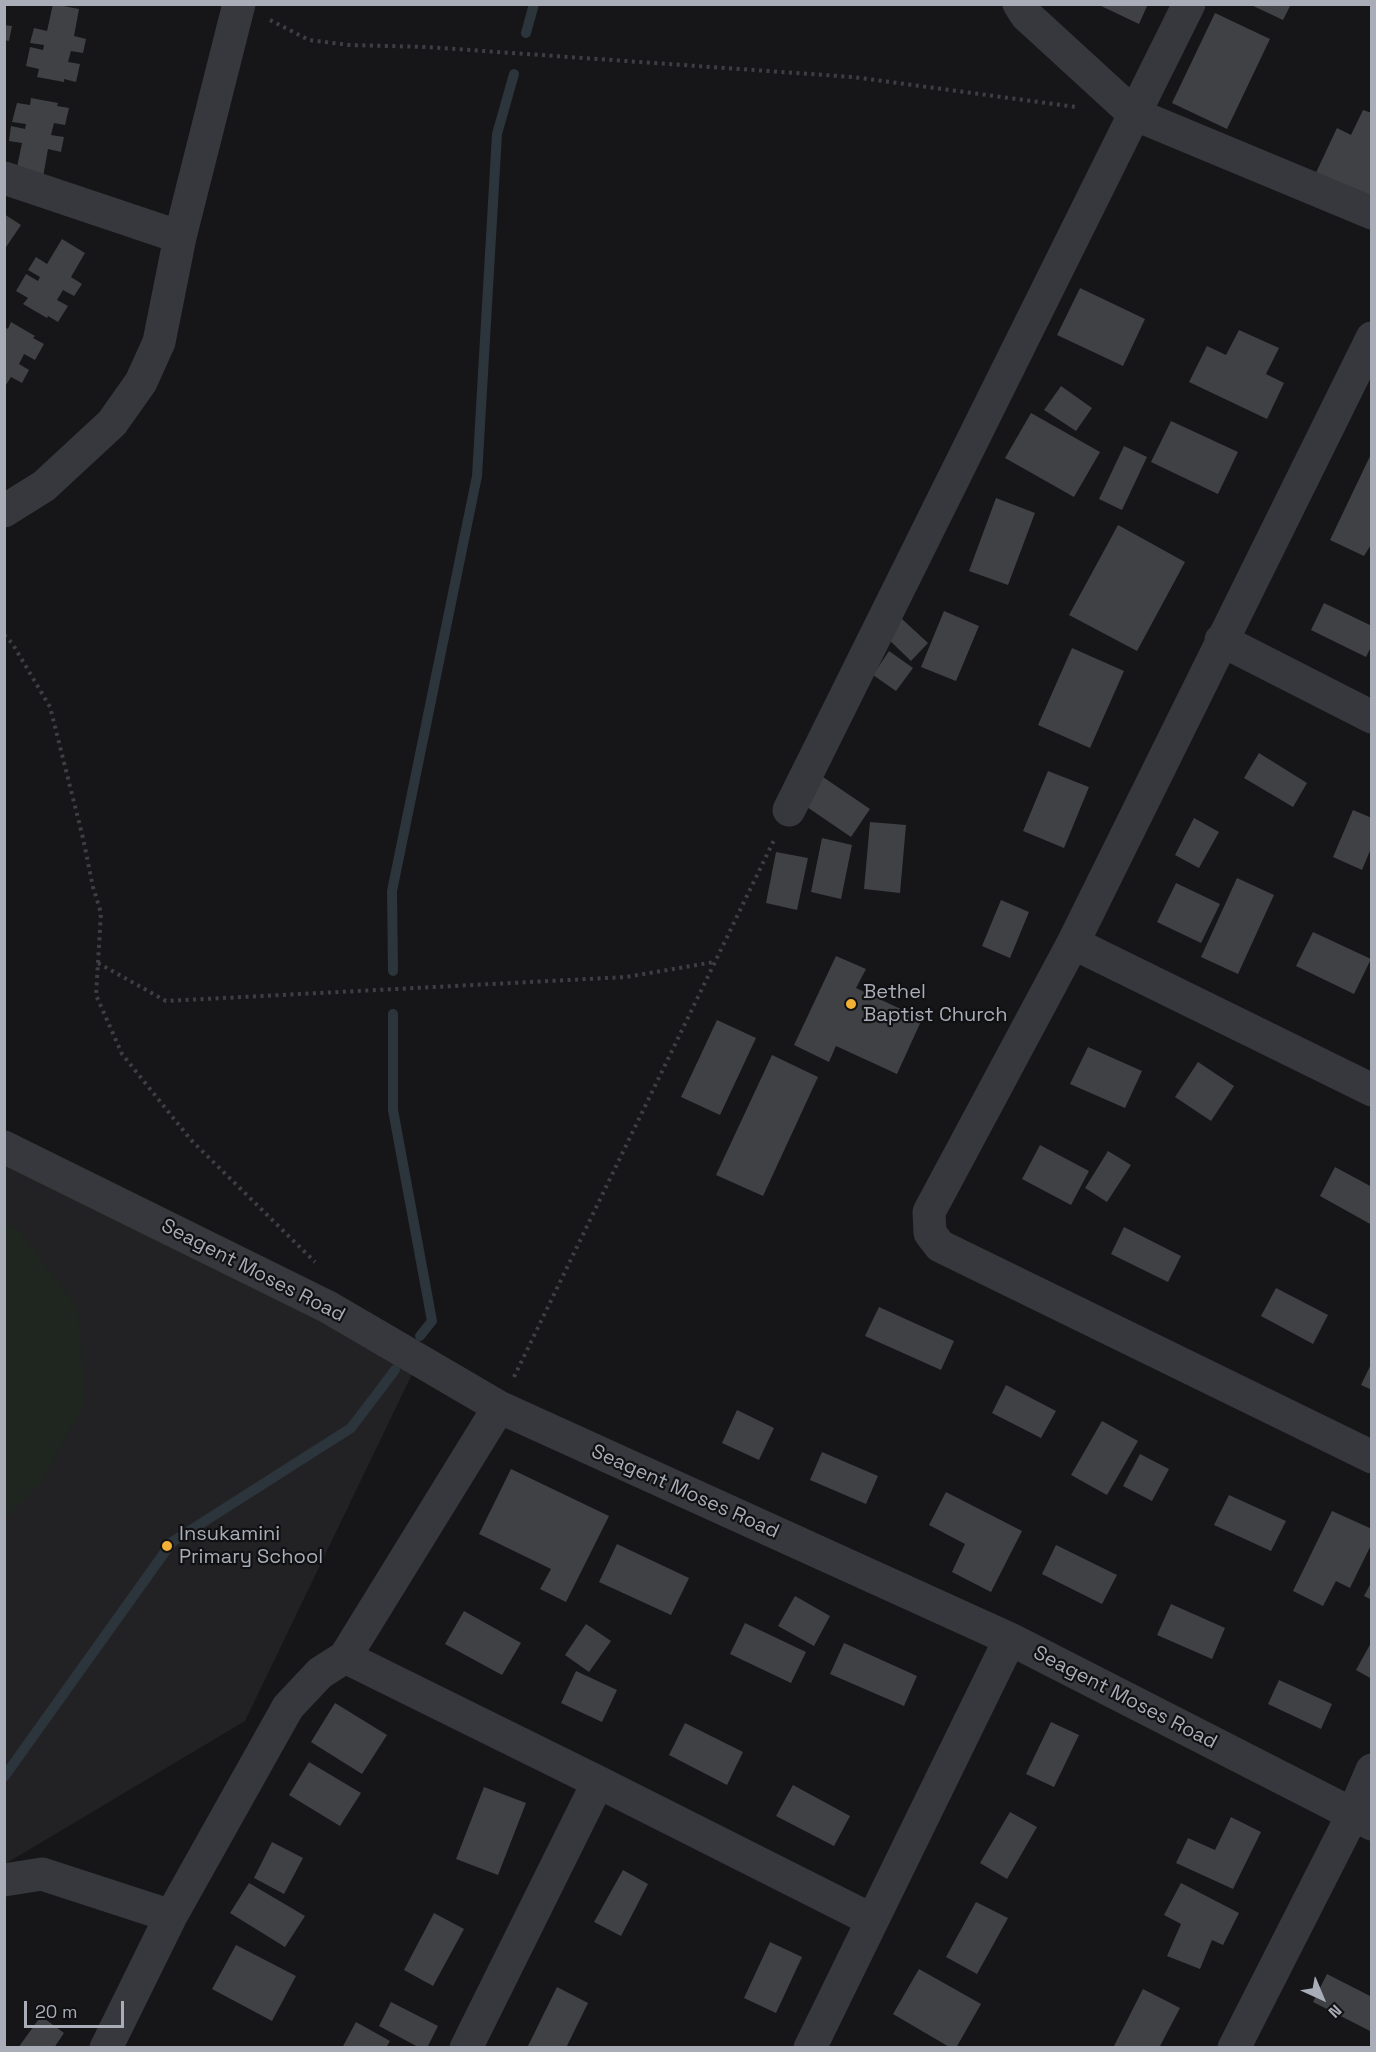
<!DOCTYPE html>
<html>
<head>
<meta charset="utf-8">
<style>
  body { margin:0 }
  #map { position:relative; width:1376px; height:2052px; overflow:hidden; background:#161618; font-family:"Space Grotesk",sans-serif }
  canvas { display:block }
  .frame { position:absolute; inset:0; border:6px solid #a8adb8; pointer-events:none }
  .north { position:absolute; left:1292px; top:1968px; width:60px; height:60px; -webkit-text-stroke:4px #111113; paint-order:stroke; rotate:136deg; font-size:16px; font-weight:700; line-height:24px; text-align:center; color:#a8adb8 }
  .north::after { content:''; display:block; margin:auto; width:21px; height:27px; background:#a8adb8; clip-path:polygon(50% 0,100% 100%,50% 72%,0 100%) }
  .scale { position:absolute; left:24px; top:2001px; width:100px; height:27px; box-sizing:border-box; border:3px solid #a8adb8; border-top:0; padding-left:8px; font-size:18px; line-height:21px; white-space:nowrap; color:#a8adb8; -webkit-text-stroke:4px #111113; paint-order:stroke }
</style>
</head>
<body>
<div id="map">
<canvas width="1376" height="2052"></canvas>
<div class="frame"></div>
<div class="north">N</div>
<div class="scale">20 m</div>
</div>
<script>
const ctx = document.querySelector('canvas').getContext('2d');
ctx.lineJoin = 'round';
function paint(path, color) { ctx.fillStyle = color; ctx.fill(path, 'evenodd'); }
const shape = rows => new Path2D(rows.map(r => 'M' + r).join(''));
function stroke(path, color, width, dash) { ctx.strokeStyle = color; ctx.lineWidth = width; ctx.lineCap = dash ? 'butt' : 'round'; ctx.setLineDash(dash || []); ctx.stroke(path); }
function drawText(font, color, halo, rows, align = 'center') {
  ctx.font = font + ' "Space Grotesk",sans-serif'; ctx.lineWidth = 4.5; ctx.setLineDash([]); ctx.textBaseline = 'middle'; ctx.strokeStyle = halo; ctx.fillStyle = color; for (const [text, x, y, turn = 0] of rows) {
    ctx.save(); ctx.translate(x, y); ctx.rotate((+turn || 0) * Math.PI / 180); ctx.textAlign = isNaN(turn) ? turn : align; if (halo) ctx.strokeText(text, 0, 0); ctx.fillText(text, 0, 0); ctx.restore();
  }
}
paint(shape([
  [4,1164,260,1287,414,1370,245,1721,5,1864]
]), '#222225');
paint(shape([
  [5,1223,18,1229,78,1309,85,1402,41,1483,5,1518]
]), '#1e261f');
stroke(shape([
  [526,33,534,4],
  [393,971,392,891,477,476,497,134,514,74],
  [393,1014,393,1110,432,1321,420,1336],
  [4,1777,172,1542,351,1428,395,1370]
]), '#2c353c', 10);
paint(shape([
  [53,4,79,9,74,36,86,39,83,53,71,51,68,62,80,64,76,82,64,79,64,82,37,77,39,69,26,66,30,47,43,50,44,45,30,43,34,28,47,31],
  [1097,4,1148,4,1139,24],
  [1249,4,1291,4,1283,20],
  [1215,13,1270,39,1227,129,1172,103],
  [4,25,12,26,9,41,4,40],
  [31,98,58,103,57,106,69,108,65,125,54,123,51,135,64,137,61,152,48,149,43,177,16,172,22,143,9,141,11,126,25,129,26,124,12,122,17,103,30,105],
  [1363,110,1372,113,1372,207,1313,179,1337,128,1351,135],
  [4,214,21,225,4,250],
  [62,239,85,253,71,277,82,284,74,296,63,290,57,300,68,306,58,322,48,316,47,318,23,304,28,298,16,291,26,274,38,281,40,277,28,270,36,257,47,264],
  [1080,288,1145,319,1123,366,1057,335],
  [11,322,35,336,33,338,44,344,35,360,24,354,19,364,29,370,22,383,11,377,4,388,4,327,8,329],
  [1239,330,1279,348,1266,374,1284,383,1267,419,1189,382,1207,346,1226,355],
  [1061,386,1092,408,1076,431,1044,410],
  [1031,413,1100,452,1074,497,1005,458],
  [1171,421,1238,452,1218,494,1151,462],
  [1124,446,1147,457,1122,510,1099,499],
  [1372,452,1372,543,1364,556,1330,540],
  [996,498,1035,513,1008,585,969,571],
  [1118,525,1185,562,1137,651,1069,615],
  [1324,603,1372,626,1372,645,1366,657,1311,630],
  [944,611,979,626,956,681,921,667],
  [902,619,928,643,911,661,885,636],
  [1072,648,1124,671,1090,748,1038,725],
  [889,651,913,668,896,691,873,675],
  [1259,753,1307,783,1293,807,1244,778],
  [1048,771,1089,787,1064,848,1023,831],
  [820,775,870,809,851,837,801,803],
  [1353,810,1372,818,1372,846,1362,870,1333,857],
  [1194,818,1219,832,1199,868,1175,855],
  [870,822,906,825,900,893,864,889],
  [822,838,852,845,841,899,811,892],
  [776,852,808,858,797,910,766,903],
  [1237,878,1274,895,1238,974,1201,957],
  [1176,883,1220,904,1201,943,1157,922],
  [1001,900,1029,912,1010,958,982,946],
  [1313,932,1371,959,1354,994,1296,966],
  [836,956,866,969,856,988,922,1019,897,1074,836,1046,829,1062,794,1045],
  [717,1020,756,1038,720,1115,681,1097],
  [1088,1047,1142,1071,1125,1108,1070,1084],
  [772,1055,818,1077,763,1196,716,1175],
  [1198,1062,1234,1086,1211,1121,1175,1097],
  [1040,1145,1089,1171,1071,1205,1022,1179],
  [1108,1151,1131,1165,1107,1202,1085,1188],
  [1335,1167,1372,1187,1372,1225,1320,1196],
  [1124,1227,1181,1256,1168,1282,1111,1254],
  [1276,1288,1328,1315,1313,1344,1261,1316],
  [879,1307,954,1341,941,1370,865,1336],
  [1372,1362,1372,1390,1361,1385],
  [1006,1385,1056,1411,1041,1438,992,1413],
  [737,1410,774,1428,759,1460,722,1443],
  [1102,1421,1138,1441,1107,1495,1071,1475],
  [822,1452,878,1476,866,1504,810,1480],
  [1140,1454,1169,1469,1152,1501,1123,1486],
  [511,1469,609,1516,566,1602,540,1589,551,1569,479,1534],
  [946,1492,1022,1531,991,1592,952,1572,965,1544,929,1525],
  [1229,1495,1286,1521,1271,1551,1214,1525],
  [1332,1511,1372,1529,1372,1543,1350,1588,1336,1581,1323,1606,1293,1591],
  [617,1544,689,1578,671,1615,599,1582],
  [1056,1545,1117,1575,1102,1604,1042,1574],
  [1372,1581,1372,1600,1364,1596],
  [795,1596,830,1616,814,1646,778,1626],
  [1171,1604,1225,1628,1212,1659,1157,1635],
  [464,1611,521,1643,502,1675,445,1644],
  [745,1623,806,1652,791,1683,730,1654],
  [586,1624,611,1641,589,1672,565,1655],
  [1372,1641,1372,1679,1356,1670],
  [844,1643,917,1676,904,1706,830,1674],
  [576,1671,617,1690,602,1722,561,1703],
  [1279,1680,1332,1704,1321,1729,1268,1704],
  [335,1703,387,1735,362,1774,311,1742],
  [1051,1722,1079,1735,1054,1787,1026,1774],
  [685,1723,743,1752,727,1785,669,1755],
  [309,1762,361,1793,340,1826,289,1795],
  [793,1785,850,1816,834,1846,776,1816],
  [484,1787,526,1803,498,1875,456,1859],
  [1010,1812,1037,1827,1007,1879,980,1863],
  [1231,1817,1261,1832,1233,1889,1176,1863,1188,1838,1215,1850],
  [272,1842,303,1858,284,1894,254,1878],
  [623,1870,648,1884,621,1936,594,1922],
  [249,1883,305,1916,285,1947,230,1913],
  [1181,1883,1239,1913,1223,1945,1212,1940,1200,1969,1167,1956,1181,1924,1164,1915],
  [976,1902,1008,1918,977,1974,946,1957],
  [434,1913,464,1929,433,1986,404,1970],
  [770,1942,802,1957,776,2013,744,1998],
  [236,1945,296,1976,272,2021,212,1989],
  [919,1969,981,2004,956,2048,951,2048,893,2014],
  [1327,1974,1372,1997,1372,2032,1313,2002],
  [557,1987,588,2003,566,2048,527,2048],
  [1143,1989,1180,2008,1159,2048,1113,2048],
  [391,2002,438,2026,427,2048,420,2048,379,2026],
  [41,2016,64,2033,54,2048,18,2048],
  [356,2022,390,2041,386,2048,342,2048]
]), '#404145');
stroke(shape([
  [270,20,309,40,349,45,427,47,853,77,1076,107],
  [4,635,12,643,50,707,83,838,93,887,101,913,96,995,122,1054,191,1140,315,1262],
  [98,963,166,1001,626,977,714,962],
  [514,1377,775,838]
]), '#3d3f44', 4, [3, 4.5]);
stroke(shape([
  [1019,4,1026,15,1134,114,1372,213],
  [4,178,180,237],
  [1372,338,1073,943,929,1212,930,1233,940,1246,1372,1457],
  [4,511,44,486,112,423,141,382,159,342,180,237,239,4],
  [1221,640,1372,717],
  [789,810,1189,4],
  [1073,943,1372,1090],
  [4,1147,328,1307,499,1407,1010,1639,1372,1824],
  [345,1657,598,1782,872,1920],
  [4,1880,42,1874,171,1916],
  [106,2048,171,1916,288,1707,320,1673,345,1657,499,1407],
  [466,2048,598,1782],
  [810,2048,1010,1639],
  [1234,2048,1353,1814,1372,1770]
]), '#37383d', 33);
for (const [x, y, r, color] of [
  [851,1004,6,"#f2b134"],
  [167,1546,6,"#f2b134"]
]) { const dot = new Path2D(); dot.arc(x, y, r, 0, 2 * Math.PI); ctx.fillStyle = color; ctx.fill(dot); stroke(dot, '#111113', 2); }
drawText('20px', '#a8adb8', '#111113', [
  ["Bethel",863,993],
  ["Baptist Church",863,1016],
  ["Insukamini",179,1535],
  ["Primary School",179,1558]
], 'left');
drawText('20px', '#a8adb8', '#111113', [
  ["Seagent Moses Road",253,1271,27],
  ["Seagent Moses Road",685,1492,24],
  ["Seagent Moses Road",1125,1698,27]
]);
</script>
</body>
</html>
